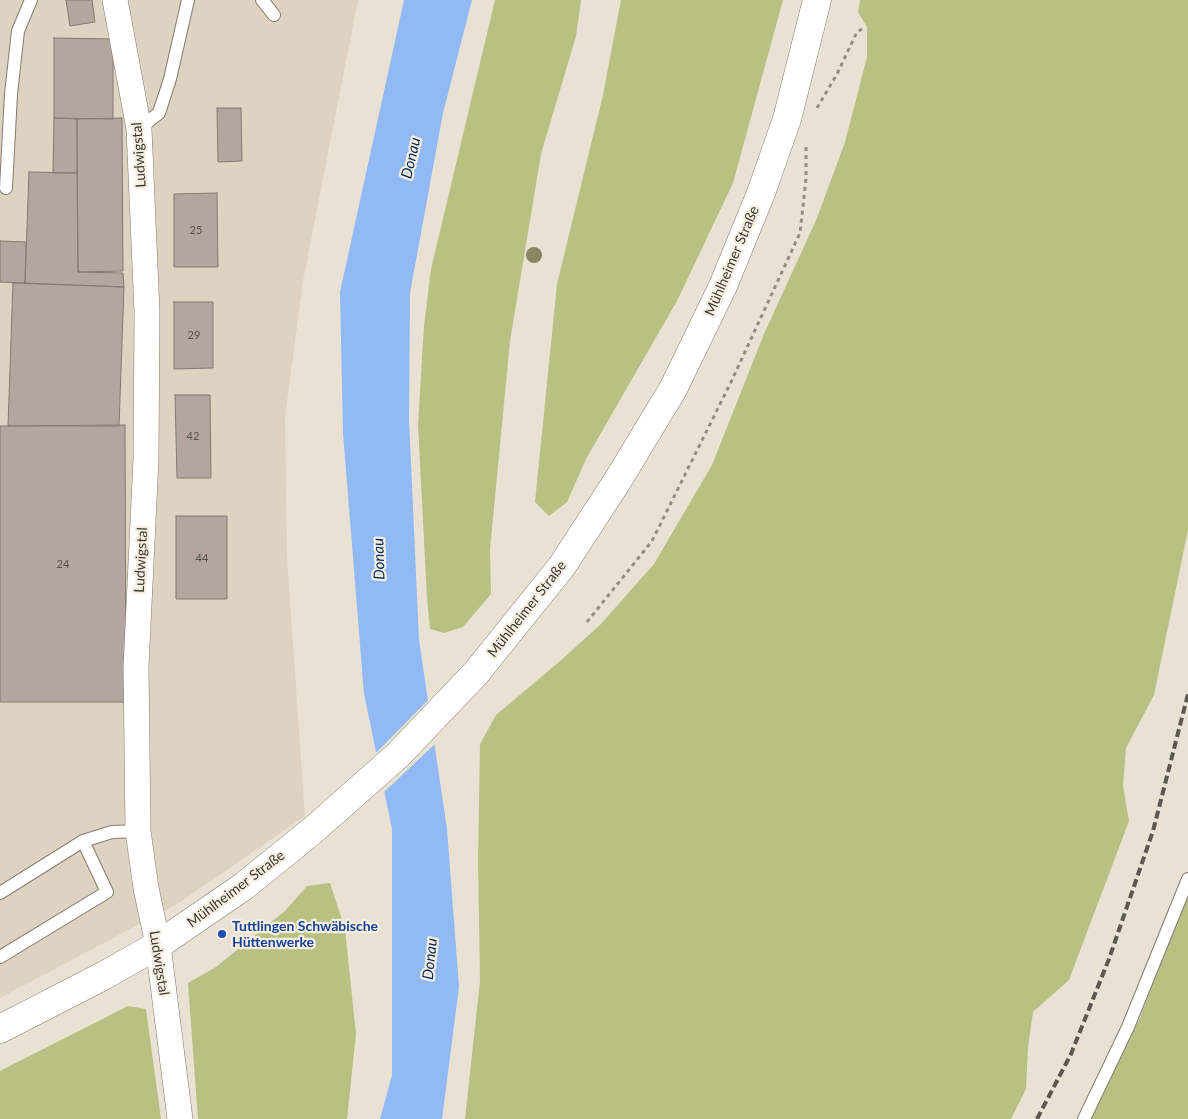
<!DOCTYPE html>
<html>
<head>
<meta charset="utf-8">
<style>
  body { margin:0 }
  canvas { display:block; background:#e8e1d4 }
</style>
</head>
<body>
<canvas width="1188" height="1119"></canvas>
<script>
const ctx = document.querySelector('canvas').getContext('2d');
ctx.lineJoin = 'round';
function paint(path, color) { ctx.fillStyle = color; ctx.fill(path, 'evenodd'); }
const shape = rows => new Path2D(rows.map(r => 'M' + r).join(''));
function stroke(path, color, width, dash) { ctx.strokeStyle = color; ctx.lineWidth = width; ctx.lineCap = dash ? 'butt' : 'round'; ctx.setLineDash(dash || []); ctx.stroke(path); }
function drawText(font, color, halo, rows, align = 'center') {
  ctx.font = font + ' Lato,sans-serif'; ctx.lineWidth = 4.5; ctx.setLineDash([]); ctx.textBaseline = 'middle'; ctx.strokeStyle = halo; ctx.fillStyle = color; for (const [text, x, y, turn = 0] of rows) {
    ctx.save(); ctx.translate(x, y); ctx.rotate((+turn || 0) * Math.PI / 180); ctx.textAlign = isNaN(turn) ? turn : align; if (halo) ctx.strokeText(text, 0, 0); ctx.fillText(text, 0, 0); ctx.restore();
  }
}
paint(shape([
  [0,0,358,0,303,281,285,417,287,558,305,816,179,903,0,998]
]), '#ded3c0');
paint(shape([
  [495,0,581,0,576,36,541,154,510,341,490,549,491,594,463,627,444,633,430,629,427,598,418,425,424,326,431,269],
  [621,0,783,0,733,183,677,301,586,459,567,502,549,516,535,502,557,284,603,95],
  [860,0,1188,0,1188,530,1154,695,1126,748,1123,786,1129,821,1069,980,1033,1012,1028,1047,1026,1089,1011,1119,465,1119,480,981,478,860,480,744,496,715,559,662,600,625,654,564,712,465,764,334,817,218,845,142,867,57,867,27,858,12],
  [330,883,345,929,356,1034,347,1119,198,1119,188,983,216,967,285,911,307,886],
  [1188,888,1188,1119,1091,1119,1140,1018],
  [128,1006,146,1009,161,1119,0,1119,0,1071]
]), '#b9c182');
paint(shape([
  [404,0,472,0,443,113,410,293,409,419,419,640,447,829,459,987,442,1119,380,1119,392,1075,392,829,364,694,343,433,340,292]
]), '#91baf4');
paint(shape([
  [430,698,437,742,382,794,374,755]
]), '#e8e1d4');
const building = shape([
  [66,0,92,0,95,22,70,26,66,0],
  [54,38,113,39,113,119,54,118,54,38],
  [217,108,241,108,242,161,218,162,217,108],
  [54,118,77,119,77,173,53,173,54,118],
  [122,118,123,271,78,272,77,119,122,118],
  [29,172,77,173,78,272,123,273,124,287,25,283,29,172],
  [217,193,218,267,174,267,174,194,217,193],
  [0,241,26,242,25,283,0,282,0,241],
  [13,283,124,287,119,426,8,426,13,283],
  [174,302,213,302,213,368,174,369,174,302],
  [175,395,210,395,211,478,177,478,175,395],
  [125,425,126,702,0,702,0,426,125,425],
  [176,516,227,516,227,599,176,599,176,516]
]);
paint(building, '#b4a5a1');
stroke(building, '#877975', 1);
const lane = shape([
  [262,0,274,15],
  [139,129,159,113,170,79,188,0],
  [6,188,11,94,18,31,31,0],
  [0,893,83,841,112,832,138,831],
  [0,957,107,892,83,841],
  [1084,1119,1128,1027,1188,879]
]);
const street = shape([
  [115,0,139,129,147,312,146,459,136,667,138,831,146,888,158,945,180,1119]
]);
const secondary = shape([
  [0,1029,105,975,158,945,244,886,312,831,398,755,476,673,562,566,618,480,673,389,723,286,761,193,787,119,817,0]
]);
stroke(lane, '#827b70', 14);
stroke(street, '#827b70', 26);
stroke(secondary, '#827b70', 29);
stroke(shape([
  [817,108,837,74,857,32,862,29],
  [587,622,652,541,732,380,800,233,806,179,806,143]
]), '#938e84', 3, [4, 4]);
stroke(lane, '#fff', 12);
stroke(street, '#fff', 25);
stroke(secondary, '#fff', 28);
stroke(shape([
  [1037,1119,1071,1054,1109,959,1153,831,1188,694]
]), '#5b5751', 4, [8, 4]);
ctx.fillStyle = '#888762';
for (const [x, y] of [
  [534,255]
]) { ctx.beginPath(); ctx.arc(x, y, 8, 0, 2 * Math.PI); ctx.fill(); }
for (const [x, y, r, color] of [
  [222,934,5,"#1a4fb4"]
]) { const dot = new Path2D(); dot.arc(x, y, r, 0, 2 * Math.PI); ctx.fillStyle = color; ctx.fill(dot); stroke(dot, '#f5eee1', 2); }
drawText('11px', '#58524e', null, [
  ["25",196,230],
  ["29",194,335],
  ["42",193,436],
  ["44",202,558],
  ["24",63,564]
]);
drawText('14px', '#3a3732', '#f5eee1', [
  ["Ludwigstal",139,155,-94],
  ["Mühlheimer Straße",732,261,-67],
  ["Ludwigstal",141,560,-87],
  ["Mühlheimer Straße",527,609,-52],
  ["Mühlheimer Straße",236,889,-37],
  ["Ludwigstal",159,963,81]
]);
drawText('bold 14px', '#164399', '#f5eee1', [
  ["Tuttlingen Schwäbische",232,926],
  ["Hüttenwerke",232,942]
], 'left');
drawText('italic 15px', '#022759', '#f5eee1', [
  ["Donau",411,158,-77],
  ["Donau",379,559,-92],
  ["Donau",430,959,-84]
]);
</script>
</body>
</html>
